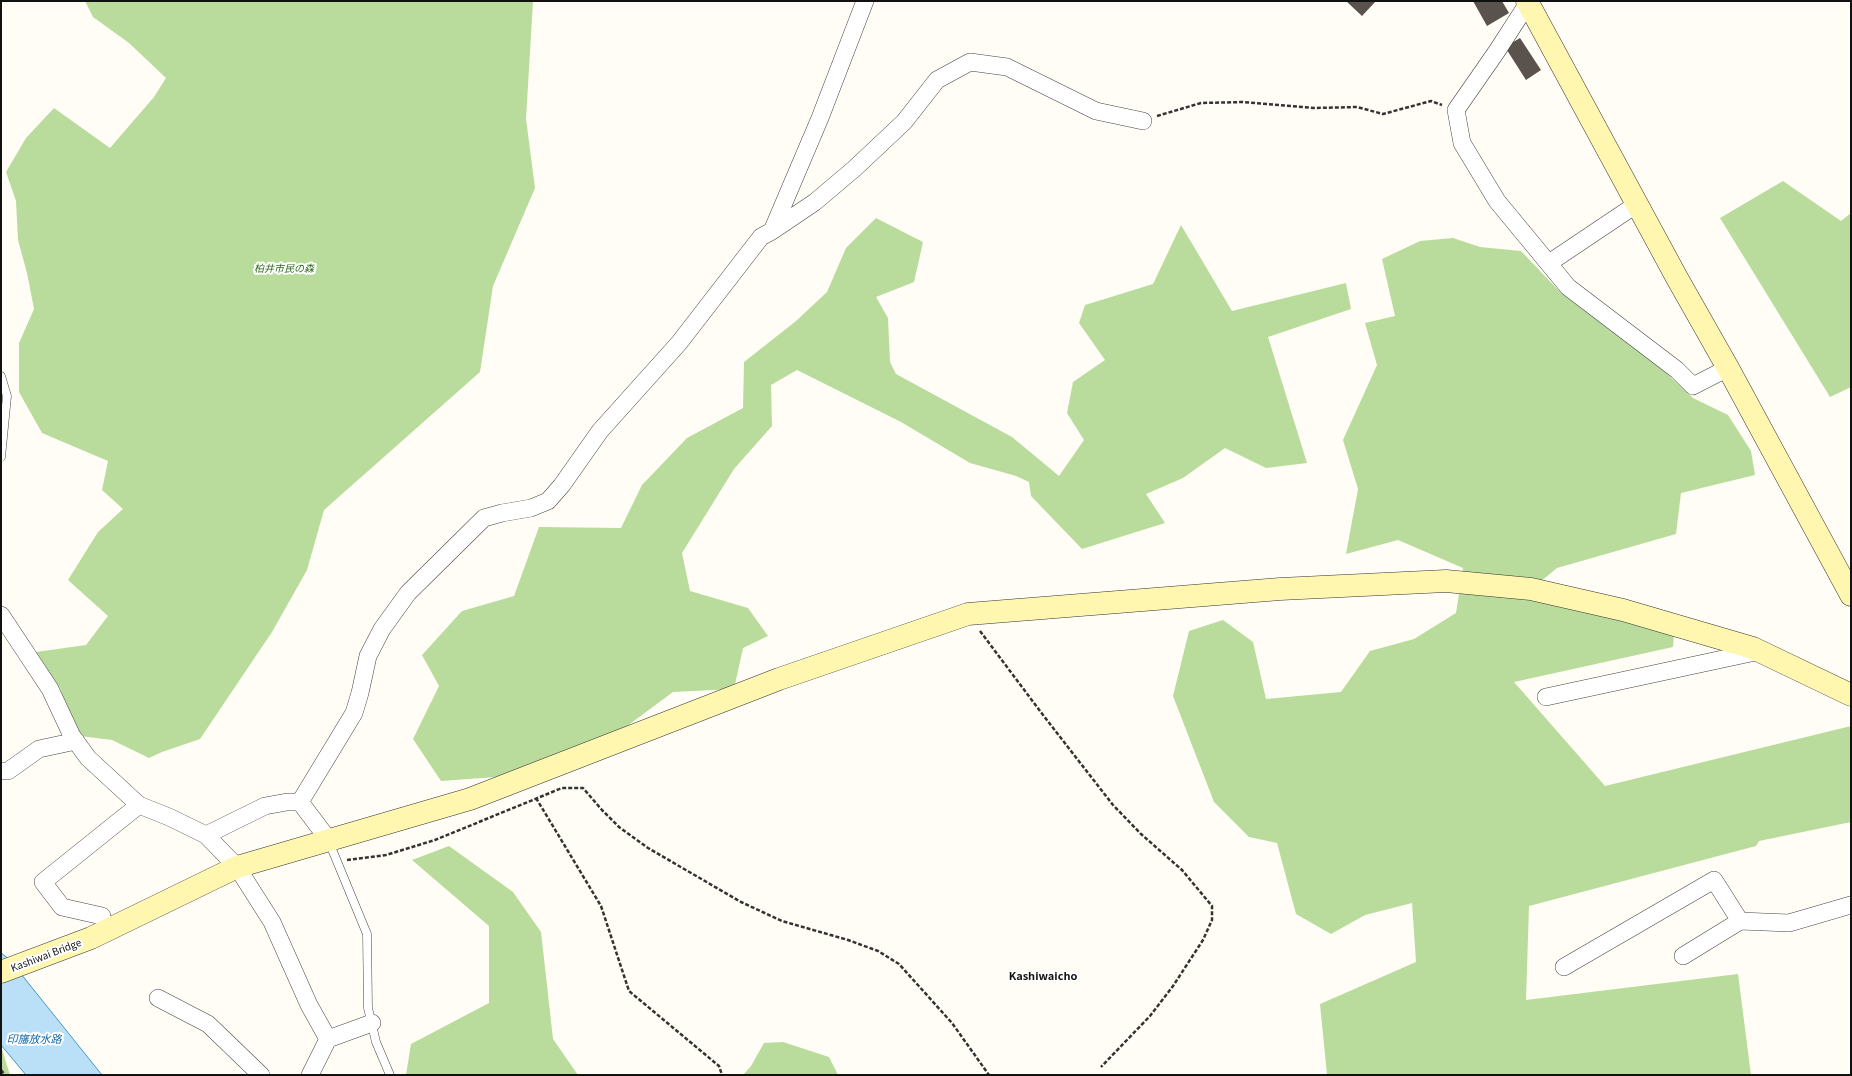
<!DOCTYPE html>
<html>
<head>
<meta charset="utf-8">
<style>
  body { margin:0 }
  #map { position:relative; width:1852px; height:1076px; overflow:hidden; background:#fffdf5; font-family:Georgia,serif }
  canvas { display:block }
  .frame { position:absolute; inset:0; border:2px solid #111; pointer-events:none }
</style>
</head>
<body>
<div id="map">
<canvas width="1852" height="1076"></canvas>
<div class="frame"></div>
</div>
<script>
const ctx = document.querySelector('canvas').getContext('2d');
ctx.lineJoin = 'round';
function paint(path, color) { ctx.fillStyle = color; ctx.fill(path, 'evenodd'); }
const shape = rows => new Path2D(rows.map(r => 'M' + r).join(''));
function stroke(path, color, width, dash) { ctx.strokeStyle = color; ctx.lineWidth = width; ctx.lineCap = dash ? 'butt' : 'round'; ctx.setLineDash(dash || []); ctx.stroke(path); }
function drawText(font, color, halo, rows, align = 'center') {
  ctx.font = font + ' Georgia,"Noto Sans JP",serif'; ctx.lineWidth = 4; ctx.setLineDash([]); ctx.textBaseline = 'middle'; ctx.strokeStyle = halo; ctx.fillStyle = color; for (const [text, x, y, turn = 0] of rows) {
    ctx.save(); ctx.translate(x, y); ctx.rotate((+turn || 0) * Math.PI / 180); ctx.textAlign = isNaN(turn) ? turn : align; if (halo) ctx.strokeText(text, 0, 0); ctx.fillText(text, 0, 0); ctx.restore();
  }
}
paint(shape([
  [85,1,533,1,526,119,535,188,493,286,480,372,324,510,307,570,272,632,200,739,162,752,149,758,112,740,72,735,61,690,36,652,86,645,108,616,68,580,98,532,123,509,102,490,108,461,42,433,19,392,19,343,34,309,27,273,18,240,16,201,6,172,26,138,54,108,110,148,154,97,166,78,129,43,93,17],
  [1783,181,1841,221,1851,213,1851,387,1830,397,1720,218],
  [876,218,923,242,914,282,876,297,888,318,890,362,896,374,1012,437,1059,476,1084,440,1067,413,1073,382,1105,360,1079,323,1085,305,1153,284,1181,225,1232,311,1346,283,1351,309,1268,337,1307,463,1266,468,1225,448,1183,478,1146,494,1165,523,1082,549,1031,496,1029,482,1016,476,970,463,901,422,797,370,771,385,772,426,734,469,682,553,690,591,748,608,768,636,743,648,734,689,673,692,565,772,441,781,413,739,439,686,422,655,462,611,514,596,539,527,621,528,642,485,687,438,743,408,744,362,796,321,827,292,846,248],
  [1453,238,1480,247,1521,251,1560,292,1663,370,1693,398,1728,415,1751,451,1755,475,1681,493,1676,534,1557,568,1523,596,1674,634,1673,647,1514,682,1605,786,1851,726,1851,822,1759,841,1756,846,1529,906,1526,1000,1738,974,1751,1075,1327,1075,1320,1004,1416,962,1412,903,1365,915,1331,934,1296,914,1277,843,1249,837,1214,802,1173,696,1189,631,1223,620,1253,642,1266,699,1341,692,1370,651,1414,639,1456,613,1463,568,1398,540,1346,554,1358,489,1343,440,1377,365,1365,323,1395,316,1382,259,1420,241],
  [449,846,513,892,541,932,553,1039,578,1075,406,1075,411,1044,489,1003,489,926,412,860],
  [783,1042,829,1057,838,1075,743,1075,751,1066,764,1043],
  [1,1046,10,1075,1,1075]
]), '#b9dc9c');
const water = shape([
  [1,953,9,959,102,1075,26,1075,1,1045,1,953]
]);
paint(water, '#b9e0f7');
stroke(water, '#3f96cf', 1);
paint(shape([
  [1346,1,1376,1,1362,16],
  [1473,1,1502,1,1509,13,1487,26],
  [1520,38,1541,70,1526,80,1505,47]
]), '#5a524d');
const lane = shape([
  [1,376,7,396,1,457],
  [329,842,367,934,368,1008,376,1042,390,1075]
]);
const street = shape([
  [1528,3,1497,51,1456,110,1462,143,1497,201,1568,287,1677,370,1693,386,1728,368],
  [772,231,815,202,854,169,904,122,937,80,970,62,1007,67,1096,111,1143,121],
  [1549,263,1637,204],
  [1,615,50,689,72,736,88,758,139,805,169,817,206,835,237,867,272,922,309,1005,328,1039,310,1075],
  [1546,697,1760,651],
  [1,771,8,771,39,749,76,741],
  [300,802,354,713,360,693,368,656,382,629,408,593,484,518,502,513,531,508,548,501,562,485,600,431,679,343,761,237,772,231,820,118,865,1],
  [206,835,265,806,287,802,300,802,328,839],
  [102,916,62,907,43,882,139,805],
  [1683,956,1740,921],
  [1564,967,1714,880,1740,921,1789,923,1851,905],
  [158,998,208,1024,261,1075],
  [328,1039,372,1023]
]);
const secondary = shape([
  [1527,1,1677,278,1728,368,1851,595],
  [1,972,91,938,237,867,470,799,779,679,968,614,1280,589,1446,581,1531,589,1623,610,1753,648,1851,695]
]);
stroke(lane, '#444', 9);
stroke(street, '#444', 18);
stroke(secondary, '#333', 23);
stroke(shape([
  [1157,116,1201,103,1243,102,1314,108,1357,107,1383,114,1431,101,1442,105],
  [980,631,1043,715,1113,805,1141,834,1182,870,1212,906,1212,920,1203,940,1173,986,1150,1016,1101,1067],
  [536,798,601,906,629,991,719,1066,722,1075],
  [347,860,386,855,435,840,562,788,583,788,602,810,619,827,648,848,741,902,782,921,848,940,878,951,899,964,952,1023,989,1075],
  [1,1070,5,1075]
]), '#333', 2.5, [4, 2]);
stroke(lane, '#fff', 8);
stroke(street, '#fff', 17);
stroke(secondary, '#fff6b0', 22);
drawText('italic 10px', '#2f6b1f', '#fff', [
  ["柏井市民の森",284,268]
]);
drawText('10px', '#111', '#fff', [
  ["Kashiwai Bridge",46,955,-21]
]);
drawText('bold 11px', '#111', '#fff', [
  ["Kashiwaicho",1043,976]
]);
drawText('italic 11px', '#1768a6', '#fff', [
  ["印旛放水路",34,1039]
]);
</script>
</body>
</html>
